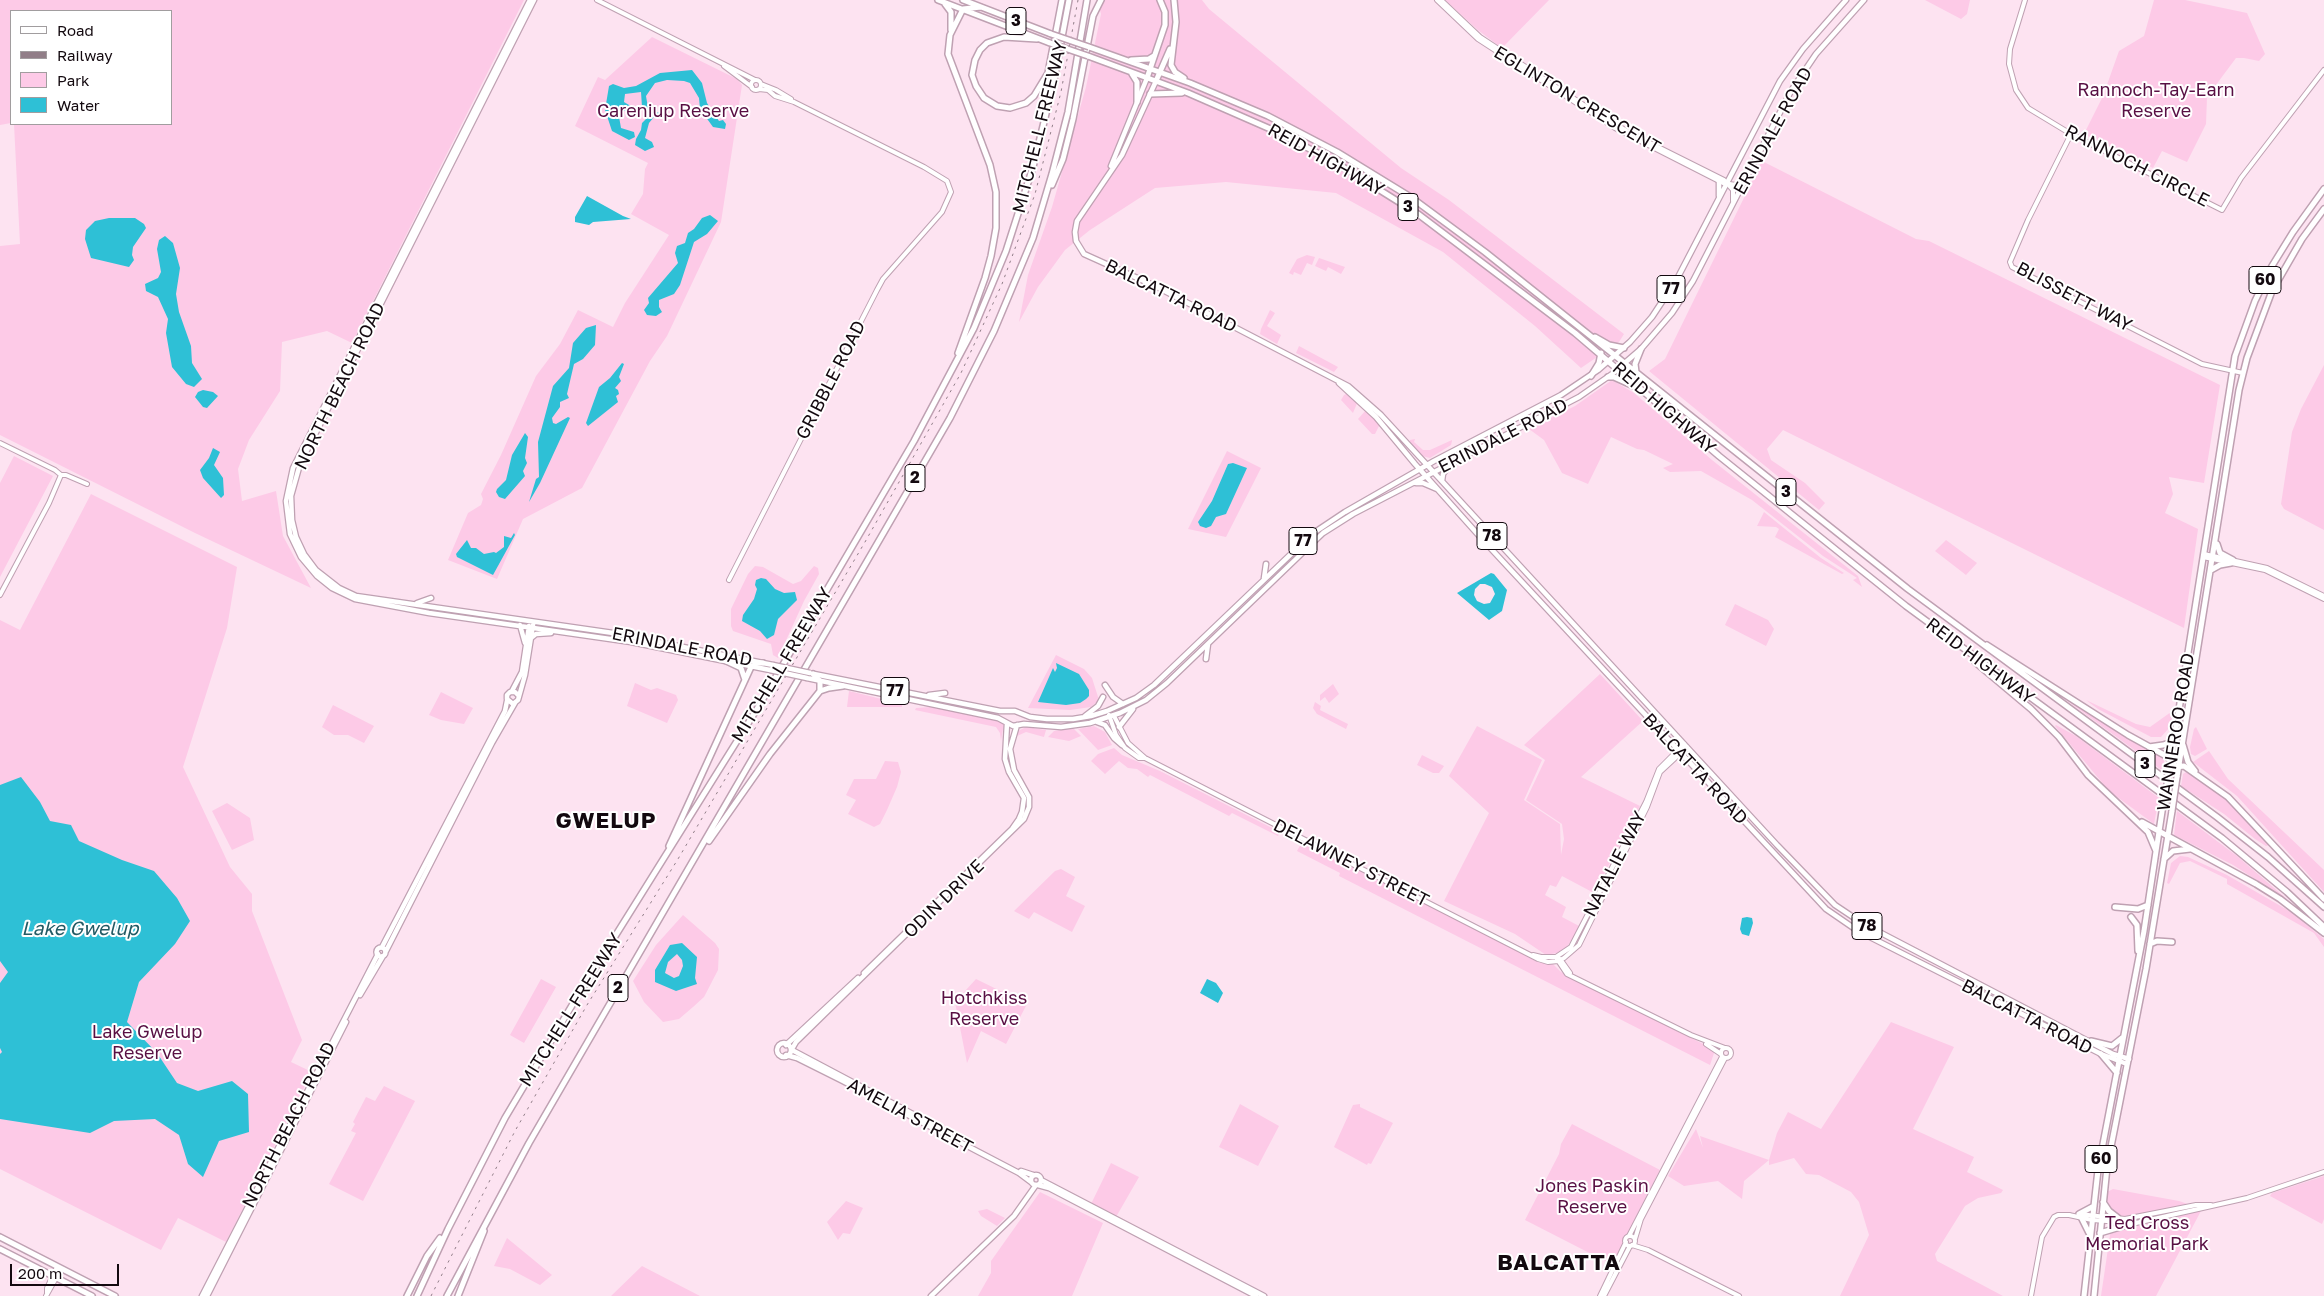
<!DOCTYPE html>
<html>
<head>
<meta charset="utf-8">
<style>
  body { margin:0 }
  #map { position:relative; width:2324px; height:1296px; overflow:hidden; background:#fde3f1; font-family:"Golos Text",sans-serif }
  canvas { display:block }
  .legend { position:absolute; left:10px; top:10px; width:162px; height:115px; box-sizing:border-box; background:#fff; border:1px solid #a19d9f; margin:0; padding:6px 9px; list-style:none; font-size:15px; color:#13090f }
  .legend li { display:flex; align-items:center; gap:10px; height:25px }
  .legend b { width:25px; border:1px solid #a19d9f }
  .scale { position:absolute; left:10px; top:1264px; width:109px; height:22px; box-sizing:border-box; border:2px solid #13090f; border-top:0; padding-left:6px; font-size:15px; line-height:18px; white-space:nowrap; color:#13090f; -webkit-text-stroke:4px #fff; paint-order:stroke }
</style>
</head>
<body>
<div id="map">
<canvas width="2324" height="1296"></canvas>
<ul class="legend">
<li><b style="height:6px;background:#fff"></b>Road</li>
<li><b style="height:6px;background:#917e88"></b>Railway</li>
<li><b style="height:14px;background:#fdcae7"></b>Park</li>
<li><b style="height:14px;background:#2ec0d6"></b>Water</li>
</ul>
<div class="scale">200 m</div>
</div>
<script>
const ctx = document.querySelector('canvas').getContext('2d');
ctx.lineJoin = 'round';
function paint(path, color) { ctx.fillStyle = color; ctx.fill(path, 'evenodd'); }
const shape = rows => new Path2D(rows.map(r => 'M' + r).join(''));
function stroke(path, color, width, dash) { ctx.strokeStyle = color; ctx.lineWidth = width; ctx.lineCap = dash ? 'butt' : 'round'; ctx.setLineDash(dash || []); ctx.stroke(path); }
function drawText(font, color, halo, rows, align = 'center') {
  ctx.font = font + ' "Golos Text",sans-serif'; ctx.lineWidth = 4; ctx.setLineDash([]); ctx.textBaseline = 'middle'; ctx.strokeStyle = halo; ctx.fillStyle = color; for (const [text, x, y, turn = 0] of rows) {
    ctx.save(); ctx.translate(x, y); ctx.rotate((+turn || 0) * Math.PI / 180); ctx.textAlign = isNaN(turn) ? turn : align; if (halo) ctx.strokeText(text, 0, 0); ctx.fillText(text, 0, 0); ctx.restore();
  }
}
paint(shape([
  [0,0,524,0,352,343,327,331,282,342,280,391,249,440,238,469,242,501,276,491,283,536,311,588,195,533,0,435,0,246,20,244,14,124,171,124,171,11,11,11,11,123,0,125],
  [1097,0,1202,0,1209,9,1401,168,1449,200,1624,334,1619,342,1581,368,1535,326,1443,252,1336,193,1226,182,1155,188,1090,230,1065,250,1038,287,1019,322,1028,275,1052,207,1086,87,1101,14],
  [1445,0,1549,0,1502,48,1479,31],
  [1925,0,1970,0,1967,14,1961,19],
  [2154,0,2185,0,2247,13,2265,54,2259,61,2244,58,2236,58,2207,97,2206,124,2187,162,2162,151,2153,168,2084,134,2103,96,2119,51,2144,36],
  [652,37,737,79,742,85,721,222,667,336,650,361,582,488,523,519,497,579,448,560,468,513,481,505,483,499,481,494,501,455,536,376,560,344,578,310,613,327,625,303,669,235,631,214,643,194,645,169,648,163,575,126,598,77,605,80],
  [1762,161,1916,239,1929,241,2220,385,2204,483,2169,477,2173,494,2165,513,2198,529,2184,628,1783,430,1767,449,1771,460,1805,483,1825,503,1819,510,1649,371,1665,359],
  [1307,255,1315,257,1312,265,1307,263,1301,275,1294,272,1293,275,1289,273,1297,259],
  [1319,258,1345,267,1341,274,1328,267,1326,271,1315,266],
  [1270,310,1275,313,1267,326,1281,335,1277,344,1260,334,1261,329],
  [1299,346,1338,367,1334,372,1296,353],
  [2324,365,2324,530,2284,509,2281,504,2292,432,2301,409],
  [1612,380,1634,393,1712,460,1858,576,1862,587,1853,580,1857,578,1823,556,1752,500,1701,471,1670,472,1663,468,1673,464,1644,450,1637,449,1611,437,1588,484,1562,473,1544,440,1529,429,1575,406],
  [1348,393,1358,401,1353,413,1341,400,1344,395],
  [1366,410,1380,424,1375,434,1372,434,1358,419],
  [1415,439,1414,442,1423,450,1430,450,1452,440,1452,441,1451,445,1430,458,1422,456,1410,444,1410,440],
  [1227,451,1261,468,1226,537,1188,529],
  [14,456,53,476,0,577,0,483],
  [91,494,237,567,227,628,183,767,230,867,252,894,252,911,302,1040,291,1062,312,1072,226,1242,178,1218,161,1250,0,1169,0,620,20,630],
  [1764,512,1821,558,1844,573,1842,574,1775,537,1779,529,1776,527,1757,526],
  [1946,540,1977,563,1966,575,1935,551],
  [755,566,763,567,793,584,801,581,814,566,818,568,819,574,804,601,778,658,773,655,771,644,733,631,731,626,731,609,748,574],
  [1735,604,1768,620,1774,629,1766,646,1725,625],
  [1056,655,1084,669,1092,678,1099,700,1091,707,1070,710,1028,708],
  [1600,674,1643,721,1581,777,1640,806,1594,893,1562,876,1556,887,1550,885,1545,895,1566,907,1562,917,1581,927,1566,948,1557,953,1546,955,1515,934,1444,901,1489,813,1449,776,1477,726,1542,760,1524,800,1560,824,1561,855,1564,839,1562,824,1526,800,1545,760,1524,745],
  [635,683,651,690,657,688,676,695,678,700,667,723,627,706],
  [1333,684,1339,694,1329,703,1325,697,1320,701,1320,695],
  [2051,687,2126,737,2164,759,2163,771,2051,689],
  [849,691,902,704,902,707,847,707],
  [441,692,473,708,464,724,441,720,429,715],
  [2086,700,2136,724,2150,727,2171,712,2173,713,2170,727,2161,737,2151,737,2098,709],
  [1315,702,1321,706,1320,710,1348,724,1346,729,1317,714,1313,708],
  [333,705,374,726,364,743,348,735,334,735,322,727],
  [930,707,999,720,1004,723,1001,741,1000,733,996,727,915,710,916,708],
  [2056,725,2076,736,2159,798,2154,824,2109,791,2055,726],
  [1094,726,1105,732,1112,745,1098,750,1078,729],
  [1026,727,1046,730,1044,737,1026,732,1017,736,1018,731],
  [2196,727,2207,749,2195,756,2191,754,2190,747,2194,729],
  [1073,728,1081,736,1069,741,1048,737,1054,731],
  [1114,748,1122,755,1160,771,1280,832,1278,836,1232,813,1229,816,1154,777,1150,775,1148,777,1137,769,1128,768,1119,761,1105,774,1091,761,1098,754],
  [2209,751,2228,779,2324,870,2324,892,2237,796,2193,762],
  [1422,755,1444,766,1442,769,1439,773,1433,773,1417,765],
  [885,761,898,762,901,772,897,787,887,810,880,824,874,827,848,814,856,800,846,795,854,779,876,779],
  [2186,772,2214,789,2241,814,2269,845,2266,846,2255,839,2224,814,2181,786,2183,774],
  [227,803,250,818,254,840,232,850,212,811],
  [2177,811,2237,856,2288,900,2233,865,2174,835],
  [1302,842,1345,864,1347,862,1540,963,1552,963,1561,972,1715,1050,1710,1065,1339,876,1340,873,1297,851],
  [2180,856,2188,857,2227,875,2291,912,2324,939,2324,947,2314,933,2227,884,2227,879,2190,861,2180,863,2169,884,2167,883,2171,863],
  [1061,869,1075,877,1066,896,1085,906,1072,932,1034,912,1029,919,1014,911,1055,871],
  [683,915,715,943,719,949,718,970,704,997,693,1007,679,1019,663,1022,644,1002,633,981,656,945],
  [541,979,556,987,524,1043,510,1035],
  [976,979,1027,1004,1006,1044,981,1031,967,1063,955,1002],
  [1891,1022,1954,1047,1913,1129,1974,1157,1967,1172,2003,1190,2001,1193,1978,1198,1965,1206,1935,1254,1937,1261,2003,1296,1840,1296,1869,1235,1859,1202,1851,1192,1819,1175,1806,1174,1794,1158,1769,1165,1769,1160,1744,1181,1742,1199,1718,1181,1684,1186,1668,1176,1696,1129,1703,1148,1700,1136,1769,1160,1777,1133,1788,1112,1821,1129],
  [384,1086,415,1101,363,1201,329,1184,356,1133,351,1131,355,1124,353,1122,366,1097,375,1101],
  [1240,1104,1279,1126,1258,1166,1219,1147],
  [1360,1104,1360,1107,1393,1123,1371,1164,1368,1163,1367,1165,1334,1147,1353,1105],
  [1572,1124,1660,1170,1614,1261,1609,1263,1525,1220,1559,1154,1561,1144],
  [1111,1163,1139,1177,1116,1217,1091,1204],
  [2324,1176,2324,1219,2322,1224,2270,1196,2272,1193],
  [2113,1189,2179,1201,2202,1209,2156,1296,2101,1296,2110,1235,2107,1192],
  [1040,1192,1103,1223,1072,1296,978,1296,991,1273,991,1261],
  [846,1201,863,1208,850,1234,843,1233,838,1240,827,1222],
  [987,1209,1005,1218,997,1226,981,1216,978,1211],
  [507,1238,552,1275,540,1285,510,1269,494,1266],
  [642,1266,700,1296,611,1296]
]), '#fdcae7');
paint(shape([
  [692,70,702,83,707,103,719,121,723,120,726,124,725,129,713,127,700,109,699,98,690,83,684,81,667,80,655,83,646,96,648,108,645,109,642,107,641,92,625,94,624,102,634,108,633,114,620,109,618,111,621,128,634,132,635,137,629,140,612,131,605,110,609,86,613,84,624,88,636,86,660,73],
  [654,111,666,115,665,117,654,117,649,123,645,138,652,142,654,147,645,151,635,145,636,139,641,130,642,123],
  [587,196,623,216,631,219,593,222,589,225,575,222,575,217],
  [710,215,718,221,707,234,694,242,680,285,674,294,659,300,659,307,662,312,656,316,647,315,644,310,649,303,648,298,678,263,675,253,677,246,685,243,688,233,694,229,702,218],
  [109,218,135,218,144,224,146,228,133,247,132,255,134,260,129,267,91,258,85,239,86,230,95,221],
  [165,236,173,243,180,268,176,294,179,312,191,346,192,363,202,379,194,387,186,384,172,367,166,333,168,319,158,297,146,291,145,284,158,278,161,272,157,249,159,240],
  [596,325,595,345,583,359,574,364,567,394,569,398,560,402,560,407,552,418,553,423,556,424,568,417,570,418,540,483,529,502,536,479,539,477,538,442,553,386,569,368,573,343,586,328],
  [622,363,624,364,619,377,621,381,615,388,618,390,619,394,616,396,618,402,588,426,586,423,599,387,610,378],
  [203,390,213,392,218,396,207,408,203,407,195,397,198,392],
  [525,433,528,437,525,458,527,463,523,471,525,476,505,499,499,497,496,492,497,489,506,480,512,455],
  [213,448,220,452,214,465,223,478,224,495,221,498,203,478,200,470,209,458],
  [1233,463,1247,468,1226,514,1216,517,1211,526,1206,528,1200,526,1198,522,1212,501,1228,464],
  [514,533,515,535,493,575,457,557,456,554,467,540,471,548,476,548,484,554,494,552,496,553,504,547,504,536,511,538],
  [1491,573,1494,574,1507,590,1502,611,1489,620,1457,593],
  [1480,584,1485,584,1492,587,1495,594,1490,603,1484,604,1477,601,1474,595,1475,589],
  [761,578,766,579,775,589,784,593,795,592,797,600,778,619,774,635,767,639,760,631,742,621,743,615,754,599,757,589,755,585,756,580],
  [1056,663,1079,674,1089,690,1089,696,1086,699,1080,703,1066,705,1038,702,1053,668,1055,672,1057,668],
  [21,777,40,802,50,821,71,825,79,841,122,860,154,871,177,898,190,921,175,944,139,982,127,1022,157,1053,177,1083,198,1091,232,1081,248,1094,249,1132,219,1141,203,1177,188,1164,179,1135,155,1119,114,1121,90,1133,0,1119,0,1054,2,1052,0,1048,0,983,8,972,0,961,0,785],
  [1747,917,1752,918,1753,923,1749,936,1742,934,1740,929,1742,918],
  [682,943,697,957,695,978,697,984,676,991,655,982,655,970,670,945],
  [677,954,682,960,683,966,679,976,674,978,665,973,668,962],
  [1207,979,1216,983,1223,993,1218,1003,1200,993]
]), '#2ec0d6');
const minor = shape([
  [597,0,755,80],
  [1437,0,1478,39,1615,128,1723,183,1736,185,1747,177],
  [1441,0,1480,37,1582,104,1630,133,1724,180,1733,190,1733,201],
  [2025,0,2010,49,2009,64,2016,90,2028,108,2071,134,2222,210,2241,178,2324,70],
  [724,66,752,87],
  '751 85a5 5 0 1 1 10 0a5 5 0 1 1-10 0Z',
  [761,84,776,90,791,99],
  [2071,134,2028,220,2010,262,2012,267,2202,364,2243,373],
  [0,443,55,470,61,475,66,475,87,484],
  [2204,554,2267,568,2324,596],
  [2203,557,2265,570,2324,599],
  [729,580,877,290,883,279,942,212,951,192,947,181,924,167,794,102,775,96,768,90,759,89],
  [0,595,49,503,61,475],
  [1109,715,1116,735,1125,748,1139,758,1145,758],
  [1114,716,1128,743,1145,758,1538,959,1548,962,1558,961,1564,958,1579,945,1647,807,1660,772,1687,747],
  [1533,955,1541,957,1556,957,1571,947,1646,802,1659,769,1684,744],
  [1557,959,1567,974,1691,1035,1725,1048],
  [1560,959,1570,973],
  [1706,1044,1721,1054],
  '1721 1053a5 5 0 1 1 10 0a5 5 0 1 1-10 0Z',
  [2079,1214,2125,1219,2196,1205,2211,1205],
  [2069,1215,2092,1220,2136,1223,2247,1198,2324,1172],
  [1629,1236,1722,1057],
  '1625 1241a5 5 0 1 1 10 0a5 5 0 1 1-10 0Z',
  [1635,1239,1641,1219,1725,1058],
  [1632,1245,1648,1250,1739,1296],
  [47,1293,47,1288,57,1267],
  [46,1296,61,1269],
  [1600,1296,1626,1242],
  [1604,1296,1630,1246],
  [2031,1296,2042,1237,2054,1217,2058,1215,2070,1215]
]);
const major = shape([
  [530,0,293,468,286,501,290,534,301,557,317,576,332,588,355,599,429,613,631,642,770,670],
  [534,0,300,464,291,496,292,520,296,537,304,554,316,570,339,588,356,596,613,633,773,665],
  [1156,81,1122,155,1077,221,1075,232,1076,241,1084,254,1155,286,1348,386,1381,415,1777,845,1835,905,1862,923,2113,1054,2129,1059],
  [1111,166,1147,78],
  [1719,196,1719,181],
  [1339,383,1376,417,1415,464,1482,539,1826,909,1858,931,2101,1054,2127,1064],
  [1442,481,1443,474,1449,466],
  [1416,483,1423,483,1437,489],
  [1264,578,1266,564],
  [417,603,431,598],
  [520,625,525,643],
  [531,638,536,634,551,633],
  [1206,659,1208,644],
  [814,674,1000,711,1015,711,1030,717,1047,719,1073,719,1091,716,1107,711,1136,698,1154,685,1312,534,1345,512,1434,461,1561,395,1598,370,1630,342,1652,317,1677,279,1780,81,1803,49,1846,0],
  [807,678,998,718,1013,726,1024,724,1061,727,1090,723,1120,713,1146,700,1167,683,1323,533,1353,514,1579,397,1612,374,1641,349,1672,313,1693,281,1791,91,1816,54,1864,0],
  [1105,685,1113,697,1123,704],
  [512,691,522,672,529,626],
  [929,695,945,693],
  [519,696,515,692,510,692,507,695,507,699,513,704,518,700,525,675,533,625],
  [1085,716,1098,706,1103,697],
  [1097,722,1105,725,1114,738,1122,745],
  [1119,727,1133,709],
  [382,947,505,711,507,701],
  '376.5 952a4.5 4.5 0 1 1 9 0a4.5 4.5 0 1 1-9 0Z',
  [386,951,492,743,515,703],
  [864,973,1012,829,1019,819,1022,812,1024,798,1009,772,1005,759,1007,723],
  [360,995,383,956],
  '777 1050a7 7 0 1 1 14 0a7 7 0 1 1-14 0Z',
  [786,1045,858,978],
  [792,1049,796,1042,1024,819,1029,807,1029,797,1014,770,1010,749,1017,725],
  [792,1050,943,1130],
  [786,1055,797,1058,841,1080,1019,1173,1031,1182],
  [1021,1171,1033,1175],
  '1031 1180a5 5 0 1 1 10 0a5 5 0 1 1-10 0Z',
  [1041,1180,1264,1296],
  [1038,1185,1049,1188,1256,1296],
  [202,1296,378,954],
  [207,1296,346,1022],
  [931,1296,1014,1216,1036,1185]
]);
const highway = shape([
  [938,0,1050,43],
  [963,0,1051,34],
  [1174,0,1176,22,1171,65,1175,72,1184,78],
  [945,4,951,12,951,30],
  [1037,39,1004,37,987,43,980,50,975,60,972,75,976,86,984,98,997,106,1010,108,1026,103,1034,96,1048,73,1062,0],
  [1089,47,1190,83,1268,116,1337,152,1412,198,1485,252,1908,589,2217,817,2268,857,2324,907],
  [1088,56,1188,93,1275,131,1335,162,1418,214,1575,333,1719,456,1906,606,2222,838,2287,892,2324,927],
  [1131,60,1149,59,1154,56],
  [1132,74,1137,82,1137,102],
  [1147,78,1165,25,1165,12,1160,0],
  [1156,81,1170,49],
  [1150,94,1182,93],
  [1052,185,1063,159,1073,119,1093,16,1101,0],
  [1595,337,1609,345,1624,348],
  [958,353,985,278,991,256,996,228,996,192,990,165,948,54,950,35,963,9,981,7],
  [1636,372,1635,364,1641,349],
  [1591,376,1599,363,1601,353],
  [1608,377,1614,377,1636,387],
  [2217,544,2220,553,2233,560],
  [2211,570,2220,565,2231,563],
  [1987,645,2128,735,2166,756,2173,762,2177,770],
  [722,659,741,668,745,680],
  [1975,662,2031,709,2059,737,2088,775,2148,832,2156,851],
  [813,674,820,681,820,691],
  [2183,745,2188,762,2195,771],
  [2149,747,2163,745,2169,743,2173,738],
  [2176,767,2184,766,2228,797,2324,899],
  [2177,777,2239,390,2247,358,2272,291,2302,239,2324,209],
  [2168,779,2235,356,2255,301,2272,266,2293,232,2324,189],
  [2142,822,2256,884,2280,899,2324,933],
  [709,841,770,754,820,691,829,688,843,686],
  [669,846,751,667,757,663,763,663],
  [2164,859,2173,851,2190,849],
  [2115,907,2138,909,2148,905],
  [2131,917,2137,925,2138,951],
  [2150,944,2157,941,2172,942],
  [2091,1041,2112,1046,2122,1038],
  [2101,1054,2117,1073],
  [2103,1202,2109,1211,2118,1218],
  [2079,1214,2094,1206],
  [2082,1219,2090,1235],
  [2100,1233,2130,1224],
  [0,1237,115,1296],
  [0,1249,92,1296],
  [407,1296,427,1256,440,1238],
  [417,1296,448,1229,505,1118,574,1002,757,709,914,441,974,328,1006,251,1033,167,1053,85,1069,0],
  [447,1296,529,1143,884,532,950,418,994,331,1033,238,1052,174,1068,112,1087,0],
  [458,1296,484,1231],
  [2084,1296,2098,1170,2144,931,2163,805],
  [2094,1296,2107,1167,2146,969,2172,811]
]);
stroke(minor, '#bfa1b2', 6);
stroke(major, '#bfa1b2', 7);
stroke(highway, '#bfa1b2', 8);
stroke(minor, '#fff', 4);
stroke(major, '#fff', 4.5);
stroke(highway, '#fff', 5);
stroke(shape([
  [431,1296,515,1131,587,1005,678,859,865,542,961,373,1002,284,1035,194,1061,92,1078,0]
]), '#917e88', 1, [2.5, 5]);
const majorBridge = shape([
  [773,665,810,673],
  [770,670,807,678]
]);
const highwayBridge = shape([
  [1051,34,1089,47],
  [1050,43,1088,56],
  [2163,805,2168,779],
  [2172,811,2177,777]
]);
stroke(majorBridge, '#bfa1b2', 7, []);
stroke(highwayBridge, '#bfa1b2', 8, []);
stroke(majorBridge, '#fff', 4.5);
stroke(highwayBridge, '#fff', 5);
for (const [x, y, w] of [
  [1016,21,20],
  [1408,207,20],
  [2265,280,32],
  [1671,289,28],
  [915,478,20],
  [1786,492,20],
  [1492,536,30],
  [1303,541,28],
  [895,691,28],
  [2145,764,20],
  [1867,926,30],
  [618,988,20],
  [2101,1159,32]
]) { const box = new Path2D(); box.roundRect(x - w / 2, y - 13.5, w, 27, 4); ctx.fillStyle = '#fff'; ctx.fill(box); stroke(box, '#13090f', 1); }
drawText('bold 16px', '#13090f', null, [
  ["3",1016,21],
  ["3",1408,207],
  ["60",2265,280],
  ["77",1671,289],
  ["2",915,478],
  ["3",1786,492],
  ["78",1492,536],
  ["77",1303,541],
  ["77",895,691],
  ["3",2145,764],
  ["78",1867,926],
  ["2",618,988],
  ["60",2101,1159]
]);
drawText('18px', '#580f43', '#fff', [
  ["Rannoch-Tay-Earn",2156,90],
  ["Reserve",2156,111],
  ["Careniup Reserve",673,111],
  ["Hotchkiss",984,998],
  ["Reserve",984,1019],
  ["Lake Gwelup",147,1032],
  ["Reserve",147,1053],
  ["Jones Paskin",1592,1186],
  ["Reserve",1592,1207],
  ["Ted Cross",2147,1223],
  ["Memorial Park",2147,1244]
]);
drawText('18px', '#13090f', '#fff', [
  ["EGLINTON CRESCENT",1577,100,31],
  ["MITCHELL FREEWAY",1040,127,-76],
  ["ERINDALE ROAD",1773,131,-61],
  ["REID HIGHWAY",1326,160,29],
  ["RANNOCH CIRCLE",2137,166,27],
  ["BALCATTA ROAD",1171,296,26],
  ["BLISSETT WAY",2074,297,28],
  ["GRIBBLE ROAD",831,380,-63],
  ["NORTH BEACH ROAD",340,386,-64],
  ["REID HIGHWAY",1664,408,41],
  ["ERINDALE ROAD",1503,436,-27],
  ["ERINDALE ROAD",682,647,11],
  ["REID HIGHWAY",1980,661,37],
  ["MITCHELL FREEWAY",782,665,-59],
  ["WANNEROO ROAD",2176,732,-81],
  ["BALCATTA ROAD",1695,769,47],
  ["DELAWNEY STREET",1351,863,27],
  ["NATALIE WAY",1615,864,-63],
  ["ODIN DRIVE",944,899,-44],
  ["MITCHELL FREEWAY",571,1010,-58],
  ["BALCATTA ROAD",2027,1017,27],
  ["AMELIA STREET",910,1116,28],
  ["NORTH BEACH ROAD",289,1125,-63]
]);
drawText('italic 19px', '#235b65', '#fff', [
  ["Lake Gwelup",80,929]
]);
ctx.letterSpacing = '1px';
drawText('bold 22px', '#13090f', '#fff', [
  ["GWELUP",606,821],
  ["BALCATTA",1559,1263]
]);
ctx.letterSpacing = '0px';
</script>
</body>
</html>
